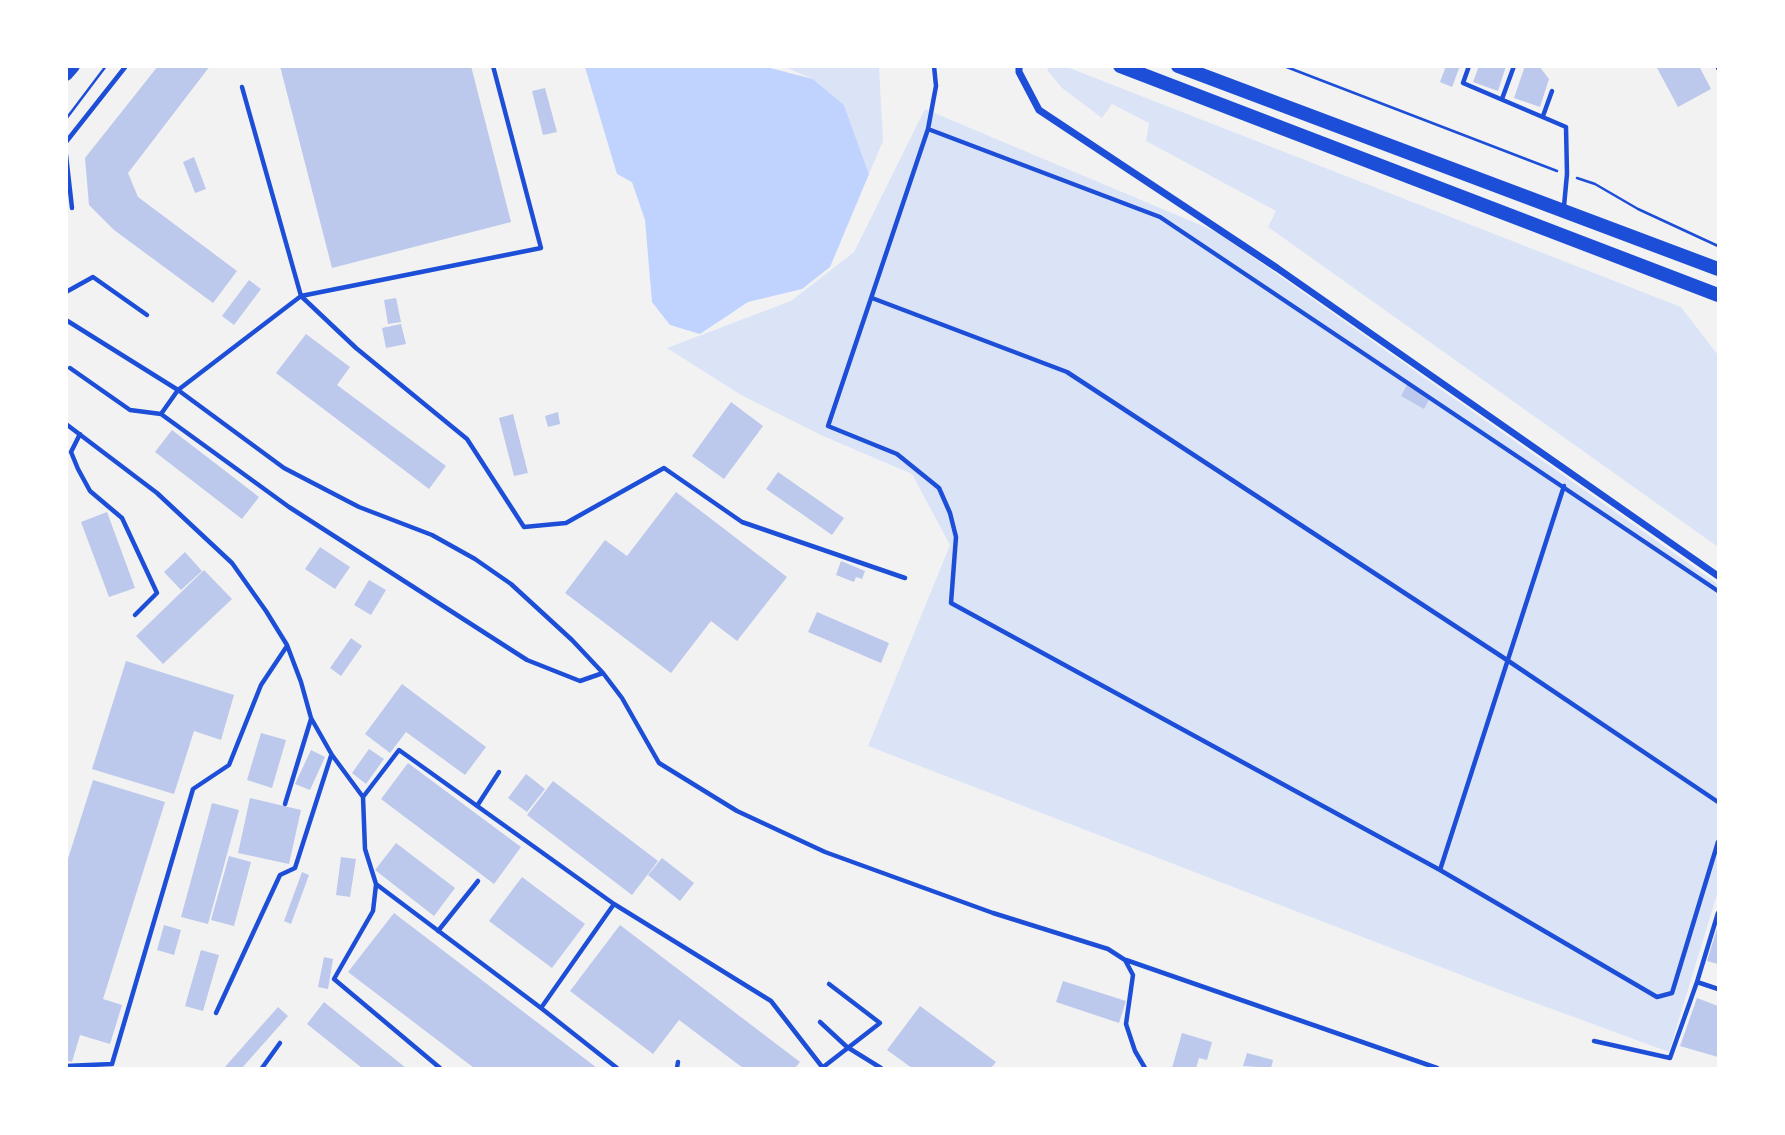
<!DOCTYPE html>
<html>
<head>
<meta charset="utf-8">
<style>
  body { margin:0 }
  #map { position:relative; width:1785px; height:1135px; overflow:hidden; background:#f2f2f2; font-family:"DejaVu Sans",sans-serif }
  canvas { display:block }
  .frame { position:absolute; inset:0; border:68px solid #fff; pointer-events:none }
</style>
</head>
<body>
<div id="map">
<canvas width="1785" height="1135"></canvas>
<div class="frame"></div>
</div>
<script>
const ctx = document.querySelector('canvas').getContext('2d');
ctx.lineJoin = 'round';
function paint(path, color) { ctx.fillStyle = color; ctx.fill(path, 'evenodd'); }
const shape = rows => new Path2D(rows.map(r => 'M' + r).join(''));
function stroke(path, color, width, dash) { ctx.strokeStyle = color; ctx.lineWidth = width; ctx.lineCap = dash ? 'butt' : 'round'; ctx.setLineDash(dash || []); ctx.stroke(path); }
paint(shape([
  [785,67,879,67,883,141,869,174,844,105,813,79],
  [1047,67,1067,67,1681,307,1718,355,1718,547,1268,227,1276,211,1146,141,1149,123,1112,104,1102,118,1062,88,1048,71],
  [925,109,1217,232,1718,584,1718,891,1669,1052,1500,990,868,746,950,545,912,474,823,436,741,395,667,348,791,301,854,252]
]), '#dbe4f7');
paint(shape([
  [585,67,766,67,813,79,844,105,869,174,830,267,802,289,748,302,700,334,670,325,652,302,645,220,632,182,617,174]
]), '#bfd3fe');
paint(shape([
  [158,66,210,66,128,173,138,197,237,271,213,303,114,230,89,205,85,158],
  [280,66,471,66,511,222,332,268],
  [1446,66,1460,66,1452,87,1440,82],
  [1479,66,1506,66,1498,91,1473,82],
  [1525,66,1539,66,1549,79,1540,107,1514,98],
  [1656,66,1699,66,1711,89,1678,107],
  [545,88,557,132,543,135,532,91],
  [194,157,206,189,195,193,183,162],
  [249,280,261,289,234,325,222,316],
  [396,298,401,322,388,324,384,300],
  [401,324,406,344,386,348,382,328],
  [306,334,350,367,337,385,446,466,429,489,276,373],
  [1407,385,1430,398,1424,409,1401,396],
  [731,402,763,426,724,479,692,456],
  [558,412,560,424,548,427,545,416],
  [513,414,528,473,514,476,499,418],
  [172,430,259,497,242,519,155,452],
  [778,472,844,518,832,535,766,489],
  [676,492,787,577,737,641,711,621,671,673,565,593,605,540,627,556],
  [107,512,135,588,109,597,81,522],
  [320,547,350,567,335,589,305,569],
  [185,552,202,571,181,590,164,572],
  [841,561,865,571,862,579,856,577,854,582,836,575],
  [204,570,232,599,163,664,136,636],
  [369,580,386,590,371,615,354,605],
  [817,612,889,643,881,663,808,632],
  [351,638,362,646,341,676,330,668],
  [126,661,234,695,221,740,194,731,174,794,92,769],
  [402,684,486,747,465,775,406,732,390,753,365,734],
  [261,733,286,740,272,788,247,780],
  [369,749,384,759,366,784,352,773],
  [311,750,325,757,310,790,295,784],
  [408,763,521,847,494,884,381,799],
  [526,774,545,789,527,812,508,798],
  [93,780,165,802,103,999,122,1005,110,1044,80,1035,72,1062,66,1060,66,865],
  [553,781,658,861,632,895,527,815],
  [250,798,301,810,289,864,238,853],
  [212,803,239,810,208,924,181,917],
  [396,843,455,888,434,916,375,870],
  [229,856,251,862,234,926,211,920],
  [341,857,356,859,350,897,336,895],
  [662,858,694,883,680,901,648,875],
  [302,872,309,875,291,924,284,921],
  [522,877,585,924,552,968,489,921],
  [394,913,597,1068,474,1068,348,972],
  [164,925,181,930,174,955,157,950],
  [620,925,800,1062,795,1068,743,1068,679,1020,653,1054,570,991],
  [1718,925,1718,964,1707,961],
  [201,950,219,955,203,1011,185,1006],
  [324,957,333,959,328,989,318,987],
  [1063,981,1126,1001,1119,1023,1056,1002],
  [1697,998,1718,1006,1718,1057,1680,1046],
  [324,1002,406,1068,362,1068,307,1024],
  [920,1006,996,1062,991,1068,912,1068,887,1050],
  [278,1007,288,1016,242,1068,224,1068],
  [1182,1033,1212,1042,1207,1060,1199,1058,1196,1068,1172,1068],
  [1247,1053,1273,1060,1271,1068,1243,1066]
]), '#bdc9ec');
stroke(shape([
  [1284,66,1557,171],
  [66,119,106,66],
  [1577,178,1595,184,1638,209,1718,246]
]), '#1d4ed8', 2.5);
stroke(shape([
  [934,66,936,86,928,129,828,426,897,454,939,488,950,513,956,537,951,603,1440,870,1657,997,1672,993,1718,842],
  [1469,66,1463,83,1566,127,1567,174,1564,206],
  [1718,66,1718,68],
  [242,87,301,296,356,348,467,439,524,527,566,523,664,468,742,522,905,578],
  [1502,99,1514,66],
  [1543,116,1552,91],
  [928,129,1160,217,1718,591],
  [66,142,126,66],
  [66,155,72,208],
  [66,292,93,277,147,315],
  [872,298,1067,372,1507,660,1718,802],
  [66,320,178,390,284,468,359,507,432,535,475,559,511,584,572,640,603,673,622,698,659,763,737,811,825,852,993,913,1108,949,1125,960,1133,975,1126,1024,1135,1051,1145,1068],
  [70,368,130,410,161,414,289,507,527,660,580,681,603,673],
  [161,414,178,390,301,296,541,248,493,66],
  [66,424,157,493,232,563,266,611,287,645,301,682,311,718,332,755,363,797,365,849,376,884,541,1008,617,1068],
  [80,434,71,452,78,469,90,491,122,518,157,593,135,615],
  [363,797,399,750,614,904,771,1001,823,1068],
  [285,804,311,719],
  [477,806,499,772],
  [1440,870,1564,486],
  [376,885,373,911,334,979,440,1068],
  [1718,913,1697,982,1718,989],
  [438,931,478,881],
  [1126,960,1437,1068],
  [541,1008,614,904],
  [216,1013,280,875,295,868,331,756],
  [820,1022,847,1047,881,1068],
  [1594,1041,1670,1058,1697,982],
  [66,1066,112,1064,193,789,229,765,261,685,287,646],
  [262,1068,280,1043],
  [677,1068,678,1062],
  [822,1068,880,1023,829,984]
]), '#1d4ed8', 4.5);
stroke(shape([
  [1019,66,1019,72,1039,110,1277,268,1718,576]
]), '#1d4ed8', 7);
stroke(shape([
  [1120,66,1718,295],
  [1178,66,1718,269],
  [66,74,73,66]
]), '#1d4ed8', 14);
</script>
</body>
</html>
